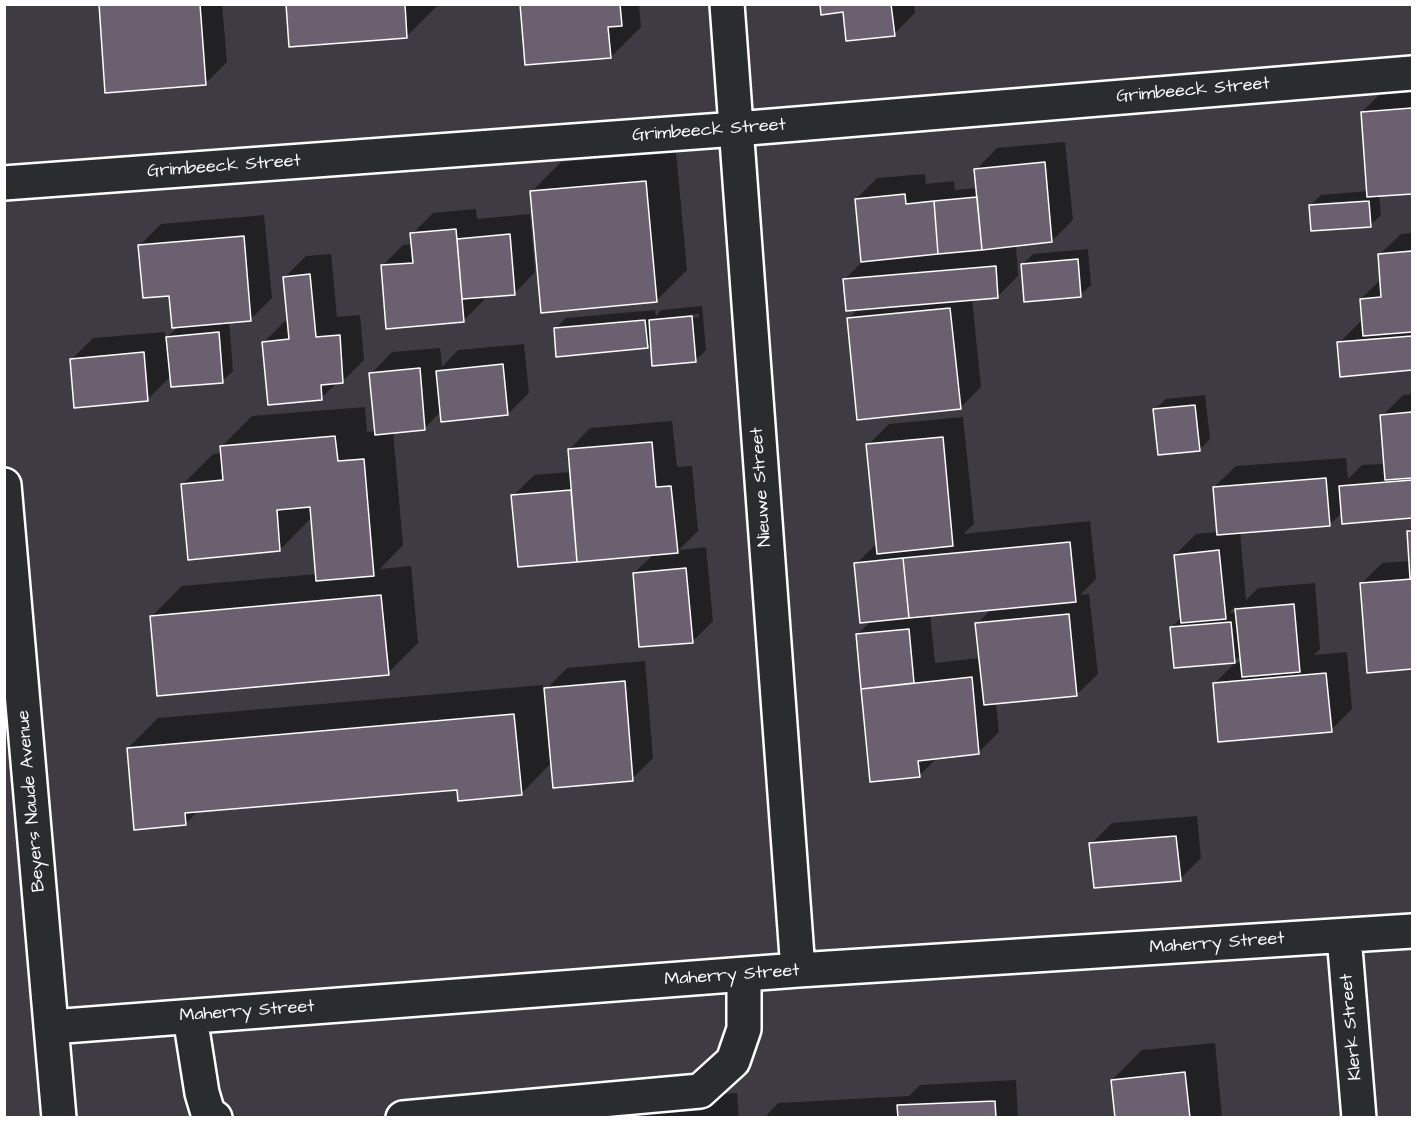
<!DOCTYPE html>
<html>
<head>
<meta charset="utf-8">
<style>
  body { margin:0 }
  #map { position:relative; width:1417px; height:1122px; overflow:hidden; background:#3e3c42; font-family:"Architects Daughter",sans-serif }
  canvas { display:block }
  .frame { position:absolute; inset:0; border:6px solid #fff; pointer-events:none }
</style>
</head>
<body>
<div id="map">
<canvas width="1417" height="1122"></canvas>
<div class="frame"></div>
</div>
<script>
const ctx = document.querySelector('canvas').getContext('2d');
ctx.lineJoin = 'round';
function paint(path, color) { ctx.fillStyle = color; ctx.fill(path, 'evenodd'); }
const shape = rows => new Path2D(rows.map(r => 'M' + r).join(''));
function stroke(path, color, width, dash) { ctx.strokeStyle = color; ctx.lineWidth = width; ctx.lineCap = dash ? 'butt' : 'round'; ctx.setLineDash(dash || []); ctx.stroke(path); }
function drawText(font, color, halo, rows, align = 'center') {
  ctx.font = font + ' "Architects Daughter",sans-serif'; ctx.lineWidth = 6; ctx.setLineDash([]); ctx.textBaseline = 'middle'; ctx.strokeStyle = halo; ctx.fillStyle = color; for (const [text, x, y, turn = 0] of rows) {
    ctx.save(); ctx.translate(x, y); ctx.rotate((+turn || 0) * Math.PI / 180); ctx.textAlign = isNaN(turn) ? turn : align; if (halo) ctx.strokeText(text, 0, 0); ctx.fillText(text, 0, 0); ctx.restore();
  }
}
paint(shape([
  [101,4,222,4,227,62,206,83],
  [288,4,436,4,436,7,406,37],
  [522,4,641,4,639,7,641,27,611,57],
  [822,4,914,4,915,13,894,34,844,11],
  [1412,89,1412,192,1379,195,1381,215,1370,225,1310,206,1321,195,1368,191,1362,112,1383,91],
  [1065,142,1073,220,1052,241,1016,245,1018,276,997,297,972,299,981,387,960,408,848,319,859,308,845,279,862,262,856,199,877,178,925,174,926,184,954,181,955,190,978,188,976,170,997,148],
  [676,152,687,270,657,300,531,192,561,162],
  [476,209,477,219,530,214,535,272,514,294,484,296,484,300,463,321,382,266,403,245,413,244,412,234,433,213],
  [264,215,272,298,251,319,229,321,233,371,222,381,171,376,147,400,72,359,93,338,165,332,165,339,179,326,170,294,140,245,161,224],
  [1412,233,1412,369,1342,375,1339,343,1360,322,1363,321,1361,299,1381,279,1379,255,1401,234],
  [1088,249,1091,285,1080,295,1023,264,1033,254],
  [331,254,337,317,360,315,364,360,343,381,338,382,321,398,264,342,285,321,289,321,285,277,306,256],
  [702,306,706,350,695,361,652,342,647,347,555,329,566,318,655,310,656,316,661,310],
  [699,314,699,317,660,321,660,318],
  [524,344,529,393,508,414,441,411,424,429,393,431,403,545,380,569,411,566,418,643,388,673,152,616,182,586,317,574,312,517,280,550,183,484,213,454,222,453,222,446,252,416,365,407,367,432,376,431,371,374,392,352,440,348,442,367,458,350],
  [1412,394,1412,516,1343,522,1343,512,1329,525,1240,532,1246,600,1258,588,1315,583,1320,649,1314,655,1347,652,1352,709,1331,730,1214,684,1235,663,1242,662,1241,655,1234,662,1172,627,1182,617,1175,555,1196,534,1218,532,1214,487,1236,466,1346,458,1348,479,1362,465,1385,464,1382,416,1403,395],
  [1236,606,1237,612,1229,613],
  [1205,395,1210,439,1199,450,1155,409,1166,399],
  [963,417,974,524,963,534,1090,521,1096,579,1080,595,1089,594,1098,674,1076,695,996,703,999,732,978,753,938,757,919,776,872,781,857,635,872,620,856,564,877,543,868,445,889,424],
  [992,608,977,624,980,658,935,663,930,614],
  [672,421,677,467,692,466,698,531,679,550,706,547,713,621,692,642,634,573,654,554,520,565,513,496,534,475,571,472,569,450,590,428],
  [1412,527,1412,668,1369,671,1361,584,1382,563,1411,561,1408,531],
  [645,661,653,758,632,779,552,762,521,794,458,788,198,811,185,824,128,748,158,718,543,685,544,691,567,668],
  [1197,816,1201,858,1180,879,1091,844,1112,823],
  [1215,1043,1222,1118,1116,1118,1112,1080,1142,1050],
  [1016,1080,1018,1118,764,1118,778,1103,909,1096,920,1085],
  [737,1093,739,1118,344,1118]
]), '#0007');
const building = shape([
  [99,4,200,4,206,85,105,93,99,4],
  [286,4,405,4,407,38,289,47,286,4],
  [520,4,620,4,622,26,608,27,611,58,525,65,520,4],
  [820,4,891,4,895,36,846,41,843,12,821,15,820,4],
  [1412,108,1412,194,1367,197,1361,112,1412,108],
  [1045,162,1052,242,982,250,974,169,1045,162],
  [646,181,657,302,541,313,530,191,646,181],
  [905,194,906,204,934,201,938,254,861,262,855,199,905,194],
  [977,197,982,250,938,254,934,201,977,197],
  [1369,201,1371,227,1311,231,1309,205,1369,201],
  [456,229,464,322,386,329,381,265,413,263,410,233,456,229],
  [510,234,515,295,462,299,457,239,510,234],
  [244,236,251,321,172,328,169,296,143,298,138,245,244,236],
  [1412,251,1412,332,1363,336,1360,299,1381,297,1378,254,1412,251],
  [1078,259,1081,297,1024,302,1021,264,1078,259],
  [996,266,998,298,846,311,843,279,996,266],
  [310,274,316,337,340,335,343,383,321,385,322,400,268,405,262,342,289,339,283,277,310,274],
  [950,308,961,409,857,420,847,318,950,308],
  [692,316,696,362,652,366,649,320,692,316],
  [645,320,648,348,556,357,554,328,645,320],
  [219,332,223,383,171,387,166,337,219,332],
  [1412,336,1412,370,1340,377,1337,342,1412,336],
  [144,352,148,401,74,408,70,359,144,352],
  [503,364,508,415,441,422,436,371,503,364],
  [420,368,425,430,375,435,369,373,420,368],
  [1195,405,1200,451,1158,455,1153,409,1195,405],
  [1412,412,1412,478,1385,480,1380,415,1412,412],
  [335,436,338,461,364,459,374,576,316,581,310,507,277,510,280,551,188,560,181,484,223,480,220,446,335,436],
  [943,437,953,546,877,554,866,444,943,437],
  [652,442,656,487,671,486,678,553,577,562,568,449,652,442],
  [1326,478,1330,526,1217,535,1213,487,1326,478],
  [1412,480,1412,518,1342,524,1339,486,1412,480],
  [571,490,577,562,518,567,511,495,571,490],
  [1407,531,1412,531,1412,578,1410,578,1407,531],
  [1070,542,1076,602,909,618,903,558,1070,542],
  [1219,550,1226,619,1181,623,1174,555,1219,550],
  [903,558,909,618,860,623,854,563,903,558],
  [686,568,693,643,639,647,633,573,686,568],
  [1412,579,1412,669,1367,673,1360,583,1412,579],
  [381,595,389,675,157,696,150,616,381,595],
  [1294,604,1300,672,1242,677,1235,609,1294,604],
  [1069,614,1077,696,984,705,975,623,1069,614],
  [1231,622,1235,663,1174,668,1170,627,1231,622],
  [909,629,914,683,861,689,856,634,909,629],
  [1326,673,1332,732,1218,742,1213,683,1326,673],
  [972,677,979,754,918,761,920,777,870,782,861,689,972,677],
  [625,681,633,781,553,788,544,688,625,681],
  [514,714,522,795,458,801,457,790,185,813,186,825,134,830,127,748,514,714],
  [1176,836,1181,881,1094,888,1089,843,1176,836],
  [1185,1072,1190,1118,1115,1118,1111,1080,1185,1072],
  [995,1101,996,1118,898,1118,897,1105,995,1101]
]);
paint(building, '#6b606f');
stroke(building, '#fff', 1.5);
const minor = shape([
  [727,4,798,970],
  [4,183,736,129,1412,73],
  [4,485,59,1118],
  [1344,936,1359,1118],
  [190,1017,202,1093,208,1113,215,1118],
  [51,1027,798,970,1412,931],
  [403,1118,700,1091,733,1061,744,1029,744,975]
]);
stroke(minor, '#fff', 38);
stroke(minor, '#2a2d2e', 33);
drawText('18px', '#fff', '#2a2d2e', [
  ["Grimbeeck Street",1193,91,-5],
  ["Grimbeeck Street",709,131,-4],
  ["Grimbeeck Street",224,167,-4],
  ["Nieuwe Street",762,487,-94],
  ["Beyers Naude Avenue",32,801,-95],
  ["Maherry Street",1217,944,-4],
  ["Maherry Street",732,976,-4],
  ["Maherry Street",247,1012,-4],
  ["Klerk Street",1352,1027,-95]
]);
</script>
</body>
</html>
